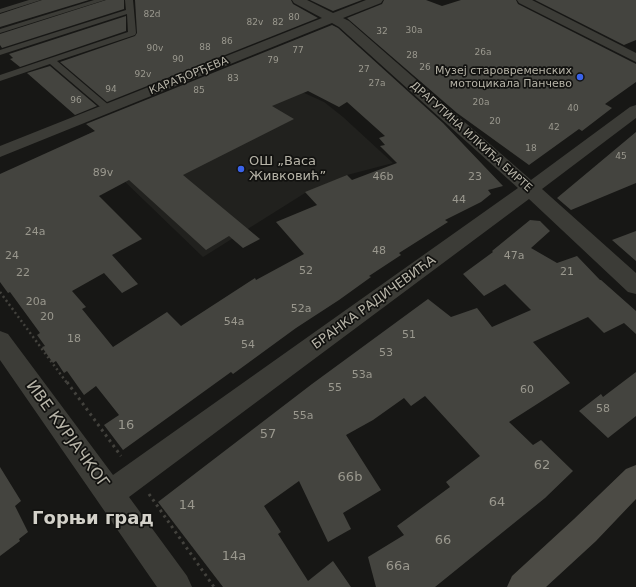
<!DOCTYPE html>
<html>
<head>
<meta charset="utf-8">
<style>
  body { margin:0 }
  canvas { display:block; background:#171715 }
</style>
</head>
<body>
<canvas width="636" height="587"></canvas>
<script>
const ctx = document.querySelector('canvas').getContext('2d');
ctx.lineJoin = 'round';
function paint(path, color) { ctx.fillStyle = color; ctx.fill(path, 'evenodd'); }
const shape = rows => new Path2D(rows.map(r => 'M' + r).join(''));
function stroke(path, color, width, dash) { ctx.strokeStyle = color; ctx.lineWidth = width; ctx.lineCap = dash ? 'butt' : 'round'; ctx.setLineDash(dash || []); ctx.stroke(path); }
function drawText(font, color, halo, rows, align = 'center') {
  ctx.font = font + ' "DejaVu Sans",sans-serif'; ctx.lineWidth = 3.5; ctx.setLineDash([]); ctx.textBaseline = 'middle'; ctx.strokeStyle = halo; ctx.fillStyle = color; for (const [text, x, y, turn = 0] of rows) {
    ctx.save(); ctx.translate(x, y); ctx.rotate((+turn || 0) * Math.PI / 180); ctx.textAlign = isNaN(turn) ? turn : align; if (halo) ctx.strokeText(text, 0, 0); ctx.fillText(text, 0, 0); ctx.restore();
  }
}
paint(shape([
  [302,92,324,102,343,117,393,163,347,175,305,193,203,257,119,176,76,141,86,135,175,97]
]), '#21211e');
paint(shape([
  [42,0,89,0,0,27,0,14],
  [106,0,124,0,124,9,2,48,0,45,0,34],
  [135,0,291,0,293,4,318,18,107,102,60,62,135,36,137,33],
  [310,0,362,0,333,11],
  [384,0,426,0,442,6,461,0,516,0,518,4,636,64,636,82,605,104,612,108,582,131,579,129,529,165,457,113,347,18,382,4],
  [535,0,636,0,636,40,624,45],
  [126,16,126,31,20,67,10,59,13,58,9,54],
  [332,25,338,28,443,123,503,186,488,190,491,194,481,202,445,220,448,222,399,253,401,255,369,276,371,277,339,300,296,328,233,374,231,372,123,450,104,425,119,415,96,386,84,395,67,371,64,373,56,361,53,363,42,347,45,346,37,335,40,333,10,292,8,293,0,282,0,174,95,131,86,124],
  [308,91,339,107,347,102,385,136,379,138,385,145,380,146,397,163,352,180,347,175,305,192,317,205,276,222,304,254,256,280,255,278,181,326,167,312,113,347,82,309,86,307,72,291,104,273,122,293,138,284,112,255,142,239,99,196,129,180,206,250,229,236,243,248,260,239,183,175,294,119,272,106],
  [50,66,97,106,75,115,27,73],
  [636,132,636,183,571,210,557,198],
  [530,220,540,221,550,231,531,248,557,263,577,256,600,280,601,280,636,311,636,334,624,323,604,333,588,317,533,342,570,383,509,422,533,445,541,440,573,471,545,498,435,587,376,587,368,557,404,535,397,526,450,487,446,482,480,456,425,396,411,406,404,398,373,420,346,435,381,490,343,513,351,529,328,542,299,481,264,506,281,532,278,534,308,581,333,561,351,587,223,587,158,502,312,384,428,299,451,317,477,308,492,327,531,310,505,284,484,296,463,274,493,252,492,251],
  [636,231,636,261,612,240],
  [636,372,636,416,608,438,579,411,601,394,603,397],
  [0,467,21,501,15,506,28,532,19,539,20,541,0,556]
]), '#44443f');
stroke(shape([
  [0,292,67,383]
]), '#43423d', 2.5, [2, 3]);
stroke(shape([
  [67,382,121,456],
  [149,494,214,587]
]), '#43423d', 3, [2.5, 4]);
paint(shape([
  [29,0,41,0,0,13,0,9,29,0],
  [94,0,105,0,0,33,0,29,94,0],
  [125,0,133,0,136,33,135,35,57,61,111,107,113,109,111,111,105,111,50,64,0,81,0,75,128,32,127,14,0,55,0,50,126,10,125,0]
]), '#3c3c37');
paint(shape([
  [292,0,307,0,333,13,366,0,383,0,381,3,343,18,349,21,531,180,630,107,636,105,636,118,542,189,636,273,636,294,628,292,529,199,129,497,187,576,192,587,157,587,0,360,0,331,8,334,113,475,518,188,339,27,332,23,0,157,0,146,322,18,294,3,292,0],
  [517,0,532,0,636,53,636,62,519,3,517,0]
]), '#3c3c37');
paint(shape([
  [636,465,636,499,596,541,546,587,507,587,512,576,574,519,626,469,636,465]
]), '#4c4b45');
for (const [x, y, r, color] of [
  [580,77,4,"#3a63ea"],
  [241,169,4,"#3a63ea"]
]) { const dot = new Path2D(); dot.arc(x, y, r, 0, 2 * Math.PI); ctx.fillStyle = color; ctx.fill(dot); stroke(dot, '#121210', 1.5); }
drawText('9px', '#9a988e', null, [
  ["82d",152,15],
  ["80",294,18],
  ["82v",255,23],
  ["82",278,23],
  ["30a",414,31],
  ["32",382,32],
  ["86",227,42],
  ["88",205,48],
  ["90v",155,49],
  ["77",298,51],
  ["26a",483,53],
  ["28",412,56],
  ["90",178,60],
  ["79",273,61],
  ["26",425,68],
  ["27",364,70],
  ["92v",143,75],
  ["83",233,79],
  ["27a",377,84],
  ["94",111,90],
  ["85",199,91],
  ["96",76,101],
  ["20a",481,103],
  ["40",573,109],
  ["20",495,122],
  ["42",554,128],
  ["18",531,149],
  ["45",621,157]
]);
drawText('11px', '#b7b4a8', '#121210', [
  ["Музеј старовременских",572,71],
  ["мотоцикала Панчево",572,84]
], 'right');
drawText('11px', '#b7b4a8', '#121210', [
  ["КАРАЂОРЂЕВА",189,76,-22],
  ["ДРАГУТИНА ИЛКИЋА БИРТЕ",471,137,42]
]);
drawText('11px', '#9a988e', null, [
  ["89v",103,173],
  ["46b",383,177],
  ["23",475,177],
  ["44",459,200],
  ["24a",35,232],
  ["48",379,251],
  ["24",12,256],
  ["47a",514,256],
  ["52",306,271],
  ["21",567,272],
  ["22",23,273],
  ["20a",36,302],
  ["52a",301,309],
  ["20",47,317],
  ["54a",234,322],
  ["51",409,335],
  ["18",74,339],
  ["54",248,345],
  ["53",386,353],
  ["53a",362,375],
  ["55",335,388],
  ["60",527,390],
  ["58",603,409],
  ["55a",303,416]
]);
drawText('13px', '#b7b4a8', '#121210', [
  ["ОШ „Васа",249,162],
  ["Живковић”",249,177]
], 'left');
drawText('13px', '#b7b4a8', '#121210', [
  ["БРАНКА РАДИЧЕВИЋА",374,303,-36]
]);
drawText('13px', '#9a988e', null, [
  ["16",126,426],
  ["57",268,435],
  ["62",542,466],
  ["66b",350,478],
  ["64",497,503],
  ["14",187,506],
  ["66",443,541],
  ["14a",234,557],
  ["66a",398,567]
]);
drawText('16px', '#b7b4a8', '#121210', [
  ["ИВЕ КУРЈАЧКОГ",67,435,54]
]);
drawText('bold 18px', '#d3d1c9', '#121210', [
  ["Горњи град",93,519]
]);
</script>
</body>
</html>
